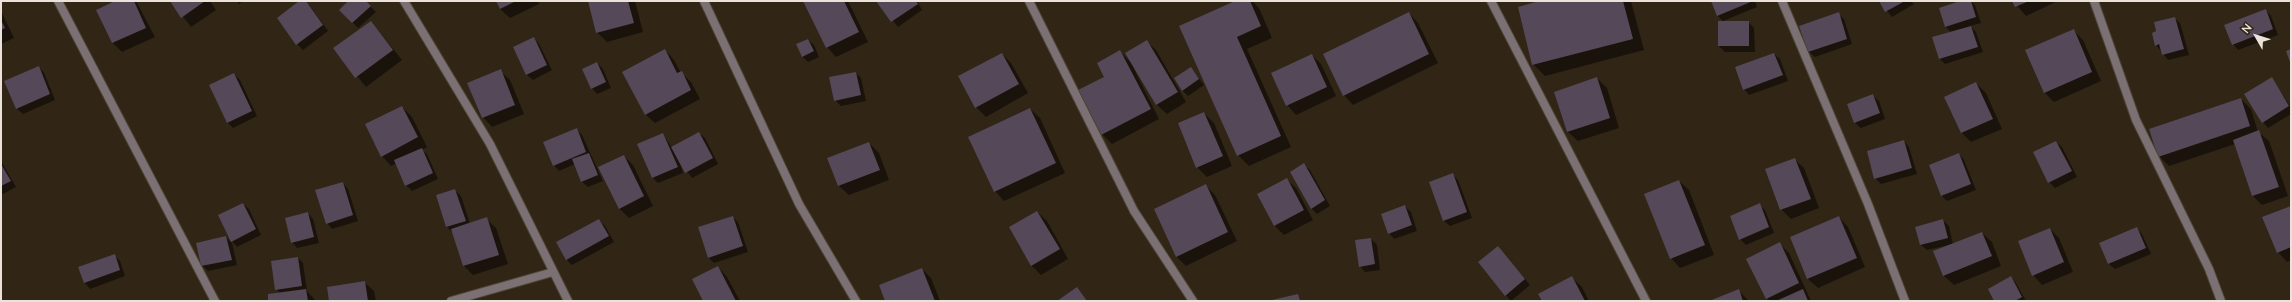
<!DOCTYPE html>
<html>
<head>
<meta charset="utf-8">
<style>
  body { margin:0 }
  #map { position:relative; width:2292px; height:302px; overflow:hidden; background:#312515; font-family:Lato,sans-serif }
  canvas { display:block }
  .frame { position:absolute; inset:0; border:2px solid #ebe2d9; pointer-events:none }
  .north { position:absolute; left:2236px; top:16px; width:40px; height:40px; -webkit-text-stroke:3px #312515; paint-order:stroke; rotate:309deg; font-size:11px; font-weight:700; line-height:16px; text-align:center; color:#ebe2d9 }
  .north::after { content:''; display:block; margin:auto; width:14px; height:18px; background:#ebe2d9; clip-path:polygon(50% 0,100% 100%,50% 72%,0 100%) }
</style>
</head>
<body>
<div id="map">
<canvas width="2292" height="302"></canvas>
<div class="frame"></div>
<div class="north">N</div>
</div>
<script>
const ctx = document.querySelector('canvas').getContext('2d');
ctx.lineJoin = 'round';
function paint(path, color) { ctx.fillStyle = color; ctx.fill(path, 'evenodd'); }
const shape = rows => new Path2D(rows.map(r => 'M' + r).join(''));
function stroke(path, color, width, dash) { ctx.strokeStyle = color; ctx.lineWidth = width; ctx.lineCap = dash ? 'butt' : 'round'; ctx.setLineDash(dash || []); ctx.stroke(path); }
paint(shape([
  [118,1,136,1,155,37,122,52,112,42],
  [171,1,210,1,216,10,191,27],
  [237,1,243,1,239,4],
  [301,1,305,1,309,5,328,31,303,50,297,44],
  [349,1,365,1,376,12,358,28,341,10],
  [497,1,538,1,539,4,510,18,500,9],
  [589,1,635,1,643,32,607,42,597,32],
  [804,1,848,1,868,42,836,57,827,47],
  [878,1,917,1,922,10,898,27],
  [1238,1,1252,1,1259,8,1272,38,1247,49,1291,147,1249,166,1238,155,1180,27],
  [1543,1,1631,1,1644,50,1545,76,1533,64],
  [1712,1,1755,1,1757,7,1723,21,1718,16],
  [1911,1,1914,4,1892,17,1880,2],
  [1963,1,1971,1,1975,5,1981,23,1970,26,1976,32,1983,52,1945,64,1939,58,1952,33,1946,27,1940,9],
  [2013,1,2058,1,2026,16],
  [2266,10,2271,16,2278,35,2238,50,2233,44],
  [1,11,14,38,1,44],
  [1409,13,1418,23,1438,63,1353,105,1344,95],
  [1838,14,1844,19,1852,44,1815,57,1809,52,1801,27],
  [2174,18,2180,23,2189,55,2168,60,2156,45],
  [371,22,402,60,366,87,335,49],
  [1719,22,1748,22,1754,28,1755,52,1725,52,1719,46],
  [2073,30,2083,40,2101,81,2054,102,2045,93,2026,51],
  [534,38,539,44,552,70,533,80,527,75,514,48],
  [808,40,814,45,819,57,808,62,803,57],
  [1146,41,1156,50,1186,102,1167,114,1157,105,1135,69,1134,69,1159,119,1112,144,1102,134,1079,91,1105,77,1120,52,1131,62],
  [665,50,674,60,681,73,691,82,700,99,655,123,645,114],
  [1002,54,1011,63,1028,93,986,117,976,107],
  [1774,54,1780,59,1788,81,1749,95,1744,89],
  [1312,55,1321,64,1336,96,1296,115,1287,105],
  [597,63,603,69,611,88,597,94,592,88],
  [39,67,44,73,55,100,23,114,17,109],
  [1191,68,1204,85,1188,96,1182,90],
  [500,71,510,80,524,114,492,127,483,117],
  [856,73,861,78,866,101,841,106,835,100],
  [234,74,240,80,257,116,233,128,227,122],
  [1597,78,1607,88,1619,128,1578,141,1568,132,1555,92],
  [2272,79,2291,107,2291,114,2268,128,2263,122],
  [1976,83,1986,93,2002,129,1971,142,1962,133,1946,97],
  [1873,96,1879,101,1885,119,1861,128,1855,123],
  [2241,99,2251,109,2258,132,2269,141,2288,196,2262,205,2253,196,2235,144,2169,166,2159,156],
  [402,107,412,117,427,147,422,150,427,154,438,179,412,191,406,185,397,163,391,166,382,156],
  [1030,109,1040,118,1065,173,1004,201,995,191],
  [1204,113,1214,123,1232,166,1207,177,1197,167],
  [576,129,582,135,603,181,588,187,582,182,575,164,559,171,554,165],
  [699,133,705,138,718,164,692,178,679,160,683,173,658,183,653,178,638,145,663,134,672,148],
  [1904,141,1909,147,1917,174,1881,184,1875,178],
  [2056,142,2062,147,2077,177,2055,188,2049,182,2034,153],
  [869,143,879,153,889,180,849,195,839,186,829,159],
  [1959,154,1964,160,1976,190,1947,201,1942,196],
  [624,156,633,165,653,206,629,218,619,208],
  [1794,159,1804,168,1819,208,1791,219,1781,209],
  [1,161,16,187,1,195],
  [1304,165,1310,170,1330,206,1317,214,1311,208],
  [1452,174,1458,180,1472,218,1450,226,1444,221,1430,182],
  [1286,179,1296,188,1313,220,1284,235,1275,226],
  [1679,181,1689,190,1714,255,1680,268,1671,258],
  [343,183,348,189,358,221,332,229,327,223],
  [1205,185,1215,195,1237,241,1186,266,1176,256],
  [455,190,461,196,470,224,486,219,496,228,508,264,473,275,464,266,453,233,447,227,437,195],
  [243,204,249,209,261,235,237,247,232,241],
  [1759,205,1765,210,1774,233,1746,245,1740,239],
  [1405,206,1411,212,1417,231,1394,239,1389,233],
  [2291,207,2291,260,2287,262,2278,252],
  [1037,212,1047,221,1068,259,1041,275,1031,265],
  [308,213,313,219,319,243,297,248,292,242],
  [733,217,738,222,748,252,714,263,708,257],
  [1839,217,1848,227,1865,267,1818,288,1808,279],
  [599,220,605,226,614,242,572,265,567,260],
  [1943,220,1949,226,1953,245,1982,233,1992,242,2001,266,1954,285,1944,276,1935,252,1949,245,1927,250,1921,245],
  [2136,228,2142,234,2151,254,2115,269,2109,264,2100,244],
  [2050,229,2059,238,2073,272,2042,285,2033,275],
  [226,237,232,243,237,265,208,271,202,266],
  [1371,239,1377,245,1380,270,1365,272,1360,266],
  [1780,244,1789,253,1811,301,1769,301,1767,298],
  [1503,253,1530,285,1511,301,1506,295],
  [114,255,120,261,125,276,90,289,85,283,79,268],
  [298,258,303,263,307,291,316,301,269,301,281,294,276,289],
  [718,267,727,277,740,301,704,301],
  [922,269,931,278,940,301,886,301],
  [2011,277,2016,283,2026,301,1996,301],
  [1572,278,1582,287,1589,301,1543,301],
  [364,282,374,291,376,301,330,301],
  [1738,290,1749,301,1711,301]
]), '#0007');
paint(shape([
  [115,1,134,1,146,28,112,43,96,10],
  [170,1,205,1,181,18],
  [299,1,306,1,323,25,296,45,277,18],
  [348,1,366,1,371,6,352,23,339,10],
  [496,1,516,1,500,9],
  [588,1,628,1,634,23,596,33],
  [803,1,844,1,859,32,826,48],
  [876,1,916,1,918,4,891,22],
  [1235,1,1250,1,1261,26,1237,37,1281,136,1237,156,1179,26],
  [1539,1,1623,1,1633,39,1532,65,1518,7],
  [1711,1,1753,1,1717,16],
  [1879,1,1905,1,1885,12],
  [1960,1,1971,1,1976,17,1945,27,1939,8],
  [2012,1,2029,1,2015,7],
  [2266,9,2273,29,2232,45,2224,25],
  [1409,12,1429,54,1343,96,1323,54],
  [1839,12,1847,39,1808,52,1799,26],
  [2175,17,2184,49,2162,55,2159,44,2155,46,2152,33,2156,31,2154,22],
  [1,20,5,28,1,30],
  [371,21,393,50,355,78,333,48],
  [1718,21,1749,21,1749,46,1718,46],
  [1971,26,1978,47,1939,59,1932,37],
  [2074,29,2092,72,2044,93,2025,50],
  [534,37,547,65,526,75,513,47],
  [808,39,814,51,802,57,796,44],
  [1147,40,1178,92,1156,105,1125,53],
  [665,49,677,73,682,71,691,90,645,115,622,72],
  [2291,49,2291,65,2286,51],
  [1120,50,1151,109,1101,135,1078,90,1104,77,1097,63],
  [1002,53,1019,84,975,108,958,76],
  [1774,53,1783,75,1743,90,1735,67],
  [1312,54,1327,87,1286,106,1271,73],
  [597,62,606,82,591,89,582,69],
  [39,66,50,94,16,109,4,81],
  [1191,67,1199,79,1182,91,1174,78],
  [501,69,515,105,482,118,467,83],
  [856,72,861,95,834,101,829,77],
  [234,73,252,111,227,123,209,85],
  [1597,77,1610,118,1567,132,1554,92],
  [2272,77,2289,106,2262,123,2244,94],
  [1976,82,1993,119,1961,133,1944,97],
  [1873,94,1880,113,1854,123,1847,104],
  [2241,98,2250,126,2158,157,2149,129],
  [402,106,418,137,381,157,365,124],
  [1030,108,1056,163,994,192,968,137],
  [1204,112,1223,156,1196,168,1178,123],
  [577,128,586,152,553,166,543,142],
  [2259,130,2279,187,2252,196,2233,140],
  [699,132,713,158,685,173,671,147],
  [663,133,678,167,652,178,637,144],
  [1904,140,1912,168,1874,179,1867,151],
  [2056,141,2072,171,2048,183,2033,152],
  [869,142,880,170,838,186,827,158],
  [422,148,433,173,405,186,394,160],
  [589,153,598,175,581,182,572,159],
  [1959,153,1971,184,1941,196,1929,165],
  [624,155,644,196,619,209,598,167],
  [1795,158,1811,199,1780,210,1765,169],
  [1304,163,1325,200,1311,209,1290,172],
  [1,164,11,181,1,186],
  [1453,173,1467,212,1443,221,1429,182],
  [1287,178,1304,210,1274,226,1257,194],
  [1679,180,1705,245,1670,259,1644,194],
  [343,182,353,215,326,224,315,190],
  [1206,184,1228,232,1176,257,1154,209],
  [455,189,466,221,446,227,436,195],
  [243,203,256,229,231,242,218,215],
  [1760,203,1769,227,1739,240,1730,216],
  [1405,205,1412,225,1388,234,1381,214],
  [2291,206,2291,247,2277,253,2262,217],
  [1037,211,1060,249,1031,266,1009,227],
  [308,212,314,237,291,243,285,218],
  [733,216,743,246,708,258,698,227],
  [1839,216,1857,258,1807,279,1790,237],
  [487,217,499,255,463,266,451,229],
  [599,219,609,236,566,260,556,242],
  [1943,219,1948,238,1920,245,1915,227],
  [2137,227,2146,248,2108,264,2099,243],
  [2050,228,2064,262,2032,276,2018,241],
  [1982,232,1992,256,1943,276,1933,251],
  [226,236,232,260,201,266,196,243],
  [1371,238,1375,264,1359,267,1355,240],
  [1780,242,1799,283,1766,299,1746,259],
  [1498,246,1525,279,1505,296,1478,262],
  [115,254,120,270,84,283,78,267],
  [298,257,302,286,275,290,271,261],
  [718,266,736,301,703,301,692,279],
  [922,268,935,301,885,301,879,285],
  [1572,276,1585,301,1542,301,1538,294],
  [2011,276,2022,297,2015,301,1994,301,1988,289],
  [365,281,368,301,329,301,327,287],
  [1077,287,1087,301,1057,301],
  [306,289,308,301,268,301,268,294],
  [1739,289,1743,301,1709,301],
  [1803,289,1808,301,1776,301],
  [1298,294,1300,301,1272,301,1272,300]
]), '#554858');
const minor = shape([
  [58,1,215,301],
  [404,1,490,144,568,301],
  [704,1,799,204,856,301],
  [1029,1,1134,211,1193,301],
  [1491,1,1646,301],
  [1782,1,1868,204,1905,301],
  [2094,1,2136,120,2209,269,2221,301],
  [451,301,553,272]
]);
stroke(minor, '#4f4334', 10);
stroke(minor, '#7b7073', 8);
</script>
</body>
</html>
